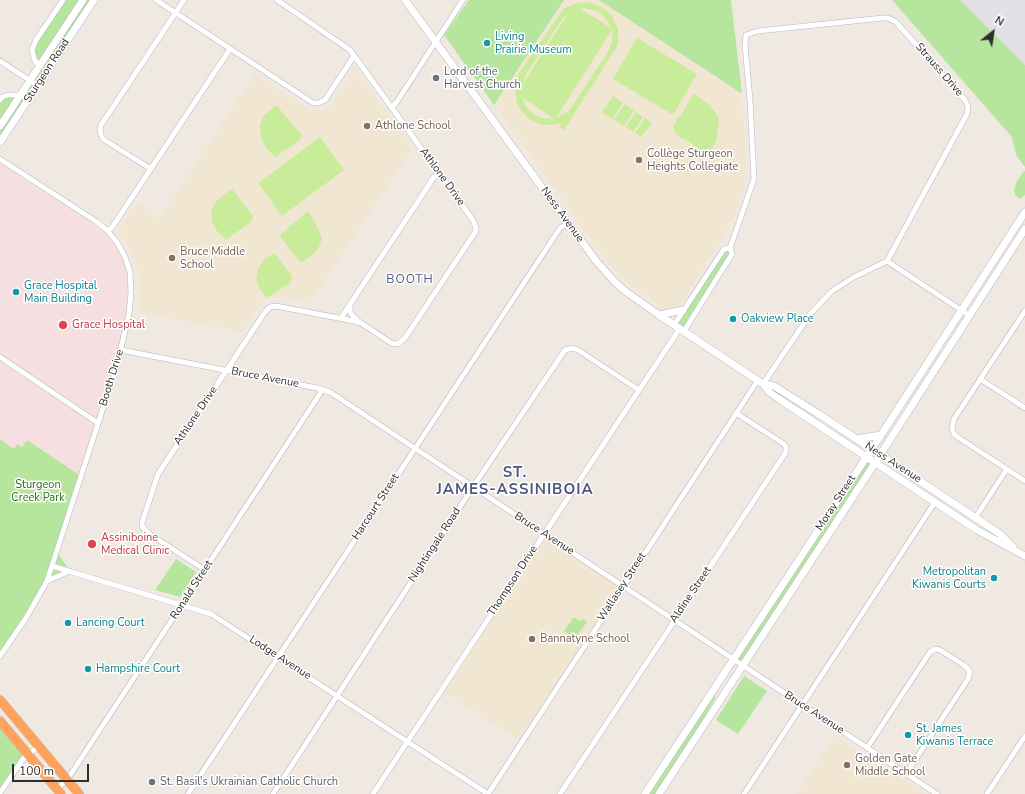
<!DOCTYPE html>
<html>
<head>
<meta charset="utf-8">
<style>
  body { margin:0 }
  #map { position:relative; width:1025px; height:794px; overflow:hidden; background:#efe9e1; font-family:"Nunito Sans",sans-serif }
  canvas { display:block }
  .north { position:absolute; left:973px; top:12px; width:40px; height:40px; -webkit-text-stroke:3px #fff; paint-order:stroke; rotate:30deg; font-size:11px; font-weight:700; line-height:16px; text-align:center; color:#2e2e2e }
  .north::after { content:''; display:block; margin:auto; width:14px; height:18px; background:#2e2e2e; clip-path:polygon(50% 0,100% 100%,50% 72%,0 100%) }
  .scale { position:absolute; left:12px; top:764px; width:77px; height:18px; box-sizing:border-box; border:2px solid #2e2e2e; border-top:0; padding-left:5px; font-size:12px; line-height:14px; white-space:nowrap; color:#2e2e2e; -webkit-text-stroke:3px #fff; paint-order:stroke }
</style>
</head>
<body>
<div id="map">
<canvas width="1025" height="794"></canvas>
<div class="north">N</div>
<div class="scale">100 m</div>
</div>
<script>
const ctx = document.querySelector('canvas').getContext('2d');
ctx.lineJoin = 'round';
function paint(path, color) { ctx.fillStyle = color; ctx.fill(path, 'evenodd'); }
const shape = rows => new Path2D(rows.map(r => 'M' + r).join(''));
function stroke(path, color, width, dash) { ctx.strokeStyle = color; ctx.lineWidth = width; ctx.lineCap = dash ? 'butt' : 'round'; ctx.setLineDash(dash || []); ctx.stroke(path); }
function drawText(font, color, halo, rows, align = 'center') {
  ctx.font = font + ' "Nunito Sans",sans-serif'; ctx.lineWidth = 3; ctx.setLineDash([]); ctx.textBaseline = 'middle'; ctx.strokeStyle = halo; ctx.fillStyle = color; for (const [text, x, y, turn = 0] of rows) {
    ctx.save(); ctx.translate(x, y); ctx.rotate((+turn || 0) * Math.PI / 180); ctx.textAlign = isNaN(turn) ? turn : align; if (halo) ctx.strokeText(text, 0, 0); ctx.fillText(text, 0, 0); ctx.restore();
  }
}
paint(shape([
  [960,0,1025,0,1025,65]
]), '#e3e1e8');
paint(shape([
  [562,0,599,0,741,93,745,136,745,185,733,221,674,316,631,287,602,256,494,105],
  [354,67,413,148,310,303,274,297,268,299,262,302,242,332,138,312,139,277,136,264,125,240,118,231,137,203,160,218,255,74,309,109,322,110,331,105],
  [546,538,619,586,519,740,444,692],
  [834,736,925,794,796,794]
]), '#f0e6d1');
paint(shape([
  [0,159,97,222,118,244,131,282,125,336,81,476,27,440,22,448,14,449,0,439]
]), '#f5dfe0');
paint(shape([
  [63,0,94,0,0,142,0,100,2,97,20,95,40,66,32,50],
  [469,0,564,0,494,105,444,35],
  [599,0,731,0,742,93,741,92,741,93],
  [892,0,960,0,1025,65,1025,167,1016,155,1013,141,1011,136],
  [1024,171,1025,171,1025,195,1020,199,1016,196,1014,191,1016,183],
  [730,248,732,254,684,331,674,325,724,249],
  [0,439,14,449,17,444,22,447,27,440,81,476,57,552,70,571,47,581,0,656],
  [866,457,875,463,743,666,733,659],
  [176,559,196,572,180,597,155,590],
  [574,617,580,621,583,619,587,622,575,638,564,631],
  [744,676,767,691,738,734,716,720],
  [714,696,716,697,703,720,655,794,649,794],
  [0,721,28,755,0,793]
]), '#b6e59e');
paint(shape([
  [587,2,599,6,607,11,612,16,618,29,618,42,616,48,564,130,559,127,562,122,551,125,539,124,529,119,520,109,517,102,515,91,517,79,519,73,561,12,565,8,575,4],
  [583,8,593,10,602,14,608,22,611,28,581,9],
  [567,15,522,85,526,74,563,18],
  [612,30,612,41,608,52,569,111,556,118],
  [522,97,553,118,553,119,541,118,532,113,526,107],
  [637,38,697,74,673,115,613,79],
  [694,93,709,105,715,112,719,120,716,141,708,156,685,139,684,140,678,136,674,130,673,126,677,122,676,121,678,116,680,117],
  [613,96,623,103,612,119,602,112],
  [625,104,634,111,624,126,614,120],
  [276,105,301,134,300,140,275,157,266,148,261,137,260,126,263,116],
  [636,112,643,117,633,132,626,127],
  [645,118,652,123,641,137,635,133],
  [320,137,344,170,282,216,258,183],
  [232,189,253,216,252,221,226,240,217,231,212,222,211,211,216,202,223,195],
  [308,211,314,220,322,238,320,245,315,252,301,263,280,237,281,234],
  [274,253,292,276,291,282,267,298,260,289,256,280,258,268,265,259]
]), '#c9ec9a');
const street = shape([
  [156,0,313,103,318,103,325,100,354,56],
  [0,61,37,85],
  [40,65,35,61,32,50,36,40,63,0],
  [0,100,2,97,8,95,20,95],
  [391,107,396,103,463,0],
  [0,159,97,222,108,231,118,244,125,257,130,272,131,292,129,314,117,365,47,581,26,618,0,656],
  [151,169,103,139,101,135,100,129,101,125,184,0],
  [108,231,113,226,230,49],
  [887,261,970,316],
  [350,304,350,312,353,316,358,321],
  [1025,311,954,419,952,428,954,434,959,438,1025,481],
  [341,318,434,177,439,172],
  [674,325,724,249,730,248],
  [684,331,732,254,730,248,754,179,750,100,745,45,746,35,758,31,883,18,888,18,896,22,965,100,968,107,967,114,887,261,854,277,832,291,811,313,763,384],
  [121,350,317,388,330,392,937,794],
  [0,357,98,423],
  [980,379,1025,408],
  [975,518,1007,469],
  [52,566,211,614,488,794],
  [205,570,148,533,142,526,142,523,158,474,265,312,270,307,276,306,354,321,361,323,391,343,398,344,405,338,476,231,476,228,473,220,350,50,277,0],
  [47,581,70,571],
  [867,748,930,652,935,649,940,650,962,664,967,668,970,672,968,679,906,774],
  [57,789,67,780,323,389],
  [0,793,23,759,39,746],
  [188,794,560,228,568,223],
  [273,794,473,487,565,350,572,348,578,350,639,390],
  [373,794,680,328],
  [488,794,758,380],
  [560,794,786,452,786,447,784,444,736,413],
  [744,794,935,502],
  [987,794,1025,736]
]);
const secondary = shape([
  [405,0,568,223,597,262,615,282,625,291,659,315,763,384,769,392,779,399,977,530,1025,556],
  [0,126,83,0],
  [0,142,94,0],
  [659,315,683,310],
  [763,384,774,386,817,413,1000,534,1013,547],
  [856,439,881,435],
  [645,794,881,435,1025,212],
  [659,794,875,463,1025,229]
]);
const highway = shape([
  [0,700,79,794],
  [0,721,61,794]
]);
stroke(street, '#b4b7c1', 6);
stroke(secondary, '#b4b7c1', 8);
stroke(highway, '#c9c9c9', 10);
stroke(street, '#fff', 5);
stroke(secondary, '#fff', 7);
stroke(highway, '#ffa35c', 9);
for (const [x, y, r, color] of [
  [487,43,4,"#0f9aa8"],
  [436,78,4,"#6b7280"],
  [367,126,4,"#8d6e63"],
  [639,160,4,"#8d6e63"],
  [172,258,4,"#8d6e63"],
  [16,292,4,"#0f9aa8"],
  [733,319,4,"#0f9aa8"],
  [63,325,5,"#e0444e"],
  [92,544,5,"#e0444e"],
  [994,578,4,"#0f9aa8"],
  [68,623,4,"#0f9aa8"],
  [532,639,4,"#8d6e63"],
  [88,669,4,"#0f9aa8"],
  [908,735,4,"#0f9aa8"],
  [847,765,4,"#8d6e63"],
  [152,782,4,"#6b7280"]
]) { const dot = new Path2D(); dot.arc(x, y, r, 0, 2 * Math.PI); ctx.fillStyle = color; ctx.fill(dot); stroke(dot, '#fff', 1.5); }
drawText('11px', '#0d838f', '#fff', [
  ["Living",495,37],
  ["Prairie Museum",495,50],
  ["Grace Hospital",24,286],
  ["Main Building",24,299],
  ["Oakview Place",741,319],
  ["Metropolitan",986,572,"right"],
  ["Kiwanis Courts",986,585,"right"],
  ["Lancing Court",76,623],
  ["Hampshire Court",96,669],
  ["St. James",916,729],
  ["Kiwanis Terrace",916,742]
], 'left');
drawText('11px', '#2e2e2e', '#fff', [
  ["Strauss Drive",939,70,49],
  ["Sturgeon Road",47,71,-57],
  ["Athlone Drive",442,177,54],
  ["Ness Avenue",562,215,54],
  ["Booth Drive",112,378,-73],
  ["Bruce Avenue",265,378,11],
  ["Athlone Drive",196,416,-56],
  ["Ness Avenue",893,463,33],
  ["Moray Street",836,503,-57],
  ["Harcourt Street",376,507,-57],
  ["Bruce Avenue",544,534,33],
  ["Nightingale Road",435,545,-57],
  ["Thompson Drive",513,581,-57],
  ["Wallasey Street",622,587,-57],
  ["Ronald Street",192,590,-57],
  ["Aldine Street",691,595,-56],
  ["Lodge Avenue",280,658,33],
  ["Bruce Avenue",814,713,33]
]);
drawText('11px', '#5b616d', '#fff', [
  ["Lord of the",444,72],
  ["Harvest Church",444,85],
  ["St. Basil's Ukrainian Catholic Church",160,782]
], 'left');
drawText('11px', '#785e54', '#fff', [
  ["Athlone School",375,126],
  ["Collège Sturgeon",647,154],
  ["Heights Collegiate",647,167],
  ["Bruce Middle",180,252],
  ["School",180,265],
  ["Bannatyne School",540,639],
  ["Golden Gate",855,759],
  ["Middle School",855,772]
], 'left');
drawText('11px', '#be3a42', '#fff', [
  ["Grace Hospital",72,325],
  ["Assiniboine",101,538],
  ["Medical Clinic",101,551]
], 'left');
drawText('11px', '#2c6e1b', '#fff', [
  ["Sturgeon",38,485],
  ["Creek Park",38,498]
]);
ctx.letterSpacing = '1px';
drawText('12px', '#4d5680', '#fff', [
  ["BOOTH",410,280]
]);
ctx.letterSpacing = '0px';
ctx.letterSpacing = '1px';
drawText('bold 15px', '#4d5680', '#fff', [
  ["ST.",515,473],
  ["JAMES-ASSINIBOIA",515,490]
]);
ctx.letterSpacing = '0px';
</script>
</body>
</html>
